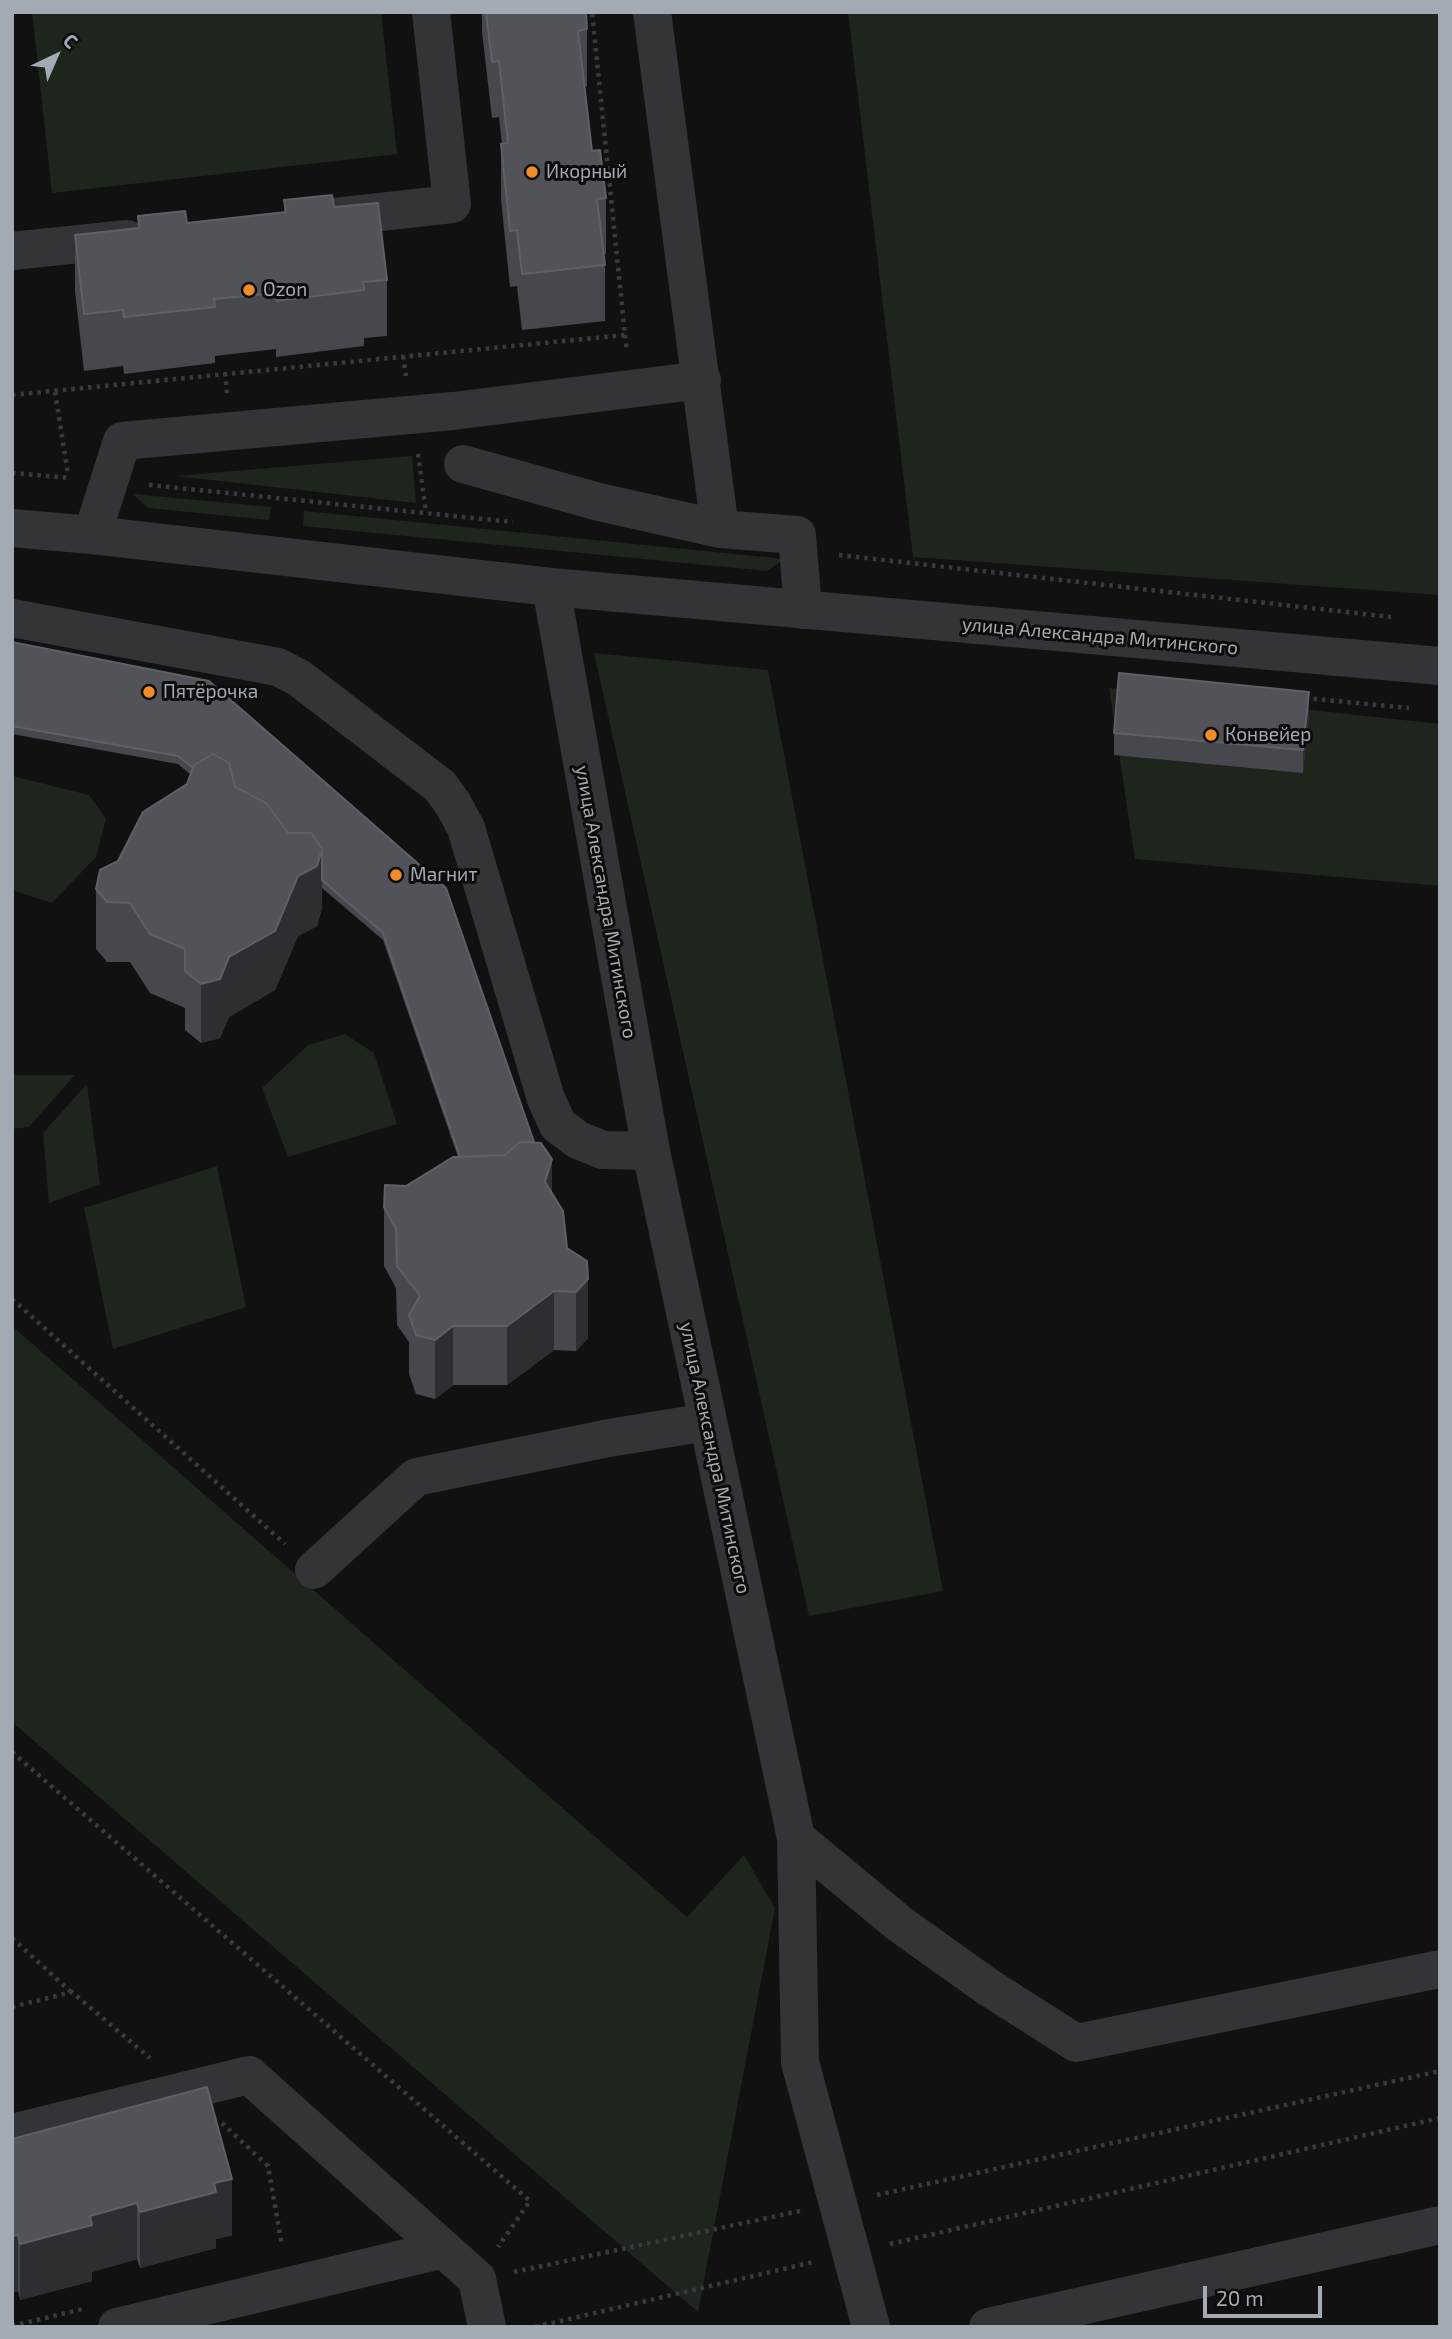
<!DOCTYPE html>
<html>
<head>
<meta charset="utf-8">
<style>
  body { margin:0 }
  #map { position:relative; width:1452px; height:2339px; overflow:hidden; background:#111112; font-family:"Exo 2",sans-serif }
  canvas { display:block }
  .frame { position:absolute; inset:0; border:14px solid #a2aab3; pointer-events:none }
  .north { position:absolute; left:21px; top:21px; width:70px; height:70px; -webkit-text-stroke:5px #0c0c0d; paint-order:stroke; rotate:44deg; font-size:19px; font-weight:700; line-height:28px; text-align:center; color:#a2aab3 }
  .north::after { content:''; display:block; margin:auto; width:24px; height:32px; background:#a2aab3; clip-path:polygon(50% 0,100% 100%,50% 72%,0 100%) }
  .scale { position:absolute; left:1203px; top:2286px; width:119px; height:32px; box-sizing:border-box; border:4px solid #a2aab3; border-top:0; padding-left:9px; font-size:21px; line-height:24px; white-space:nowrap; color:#a2aab3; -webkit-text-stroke:5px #0c0c0d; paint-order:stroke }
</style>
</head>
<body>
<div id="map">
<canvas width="1452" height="2339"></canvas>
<div class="frame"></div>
<div class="north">С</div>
<div class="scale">20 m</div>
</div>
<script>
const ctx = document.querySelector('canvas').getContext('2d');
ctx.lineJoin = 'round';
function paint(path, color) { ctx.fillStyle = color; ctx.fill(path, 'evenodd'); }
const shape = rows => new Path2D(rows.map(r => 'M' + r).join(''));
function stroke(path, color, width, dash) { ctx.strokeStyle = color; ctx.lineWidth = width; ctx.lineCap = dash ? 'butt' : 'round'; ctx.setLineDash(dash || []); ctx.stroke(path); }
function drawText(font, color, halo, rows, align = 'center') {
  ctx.font = font + ' "Exo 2",sans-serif'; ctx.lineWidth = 6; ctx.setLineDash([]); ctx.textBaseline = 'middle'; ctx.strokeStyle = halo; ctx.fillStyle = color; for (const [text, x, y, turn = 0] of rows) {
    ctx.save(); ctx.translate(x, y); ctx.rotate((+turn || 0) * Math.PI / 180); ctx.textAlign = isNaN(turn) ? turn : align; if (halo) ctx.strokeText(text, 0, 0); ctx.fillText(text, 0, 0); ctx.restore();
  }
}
paint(shape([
  [32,12,381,12,397,154,52,193],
  [848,12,1440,12,1440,595,913,557],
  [412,456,416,503,175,476],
  [133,494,271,507,269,520,148,508],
  [304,511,784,559,767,571,303,526],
  [594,653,768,670,943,1591,809,1616],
  [1109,688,1440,724,1440,886,1135,859],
  [13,776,89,795,106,819,96,857,52,903,12,890],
  [345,1034,374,1053,397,1124,288,1157,262,1088,308,1045],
  [12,1075,75,1075,29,1127,12,1129],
  [87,1084,100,1184,49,1203,43,1133],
  [217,1166,246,1307,113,1349,84,1208],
  [12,1326,687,1917,744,1855,775,1908,698,2312,12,1722]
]), '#1d251d');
stroke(shape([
  [625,335,627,351],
  [403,356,406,376],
  [225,373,227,393],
  [55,392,68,474],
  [12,395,625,335,592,12],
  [418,454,426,513],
  [12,473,71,478],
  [149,485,513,522],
  [839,555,1391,617],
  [1305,698,1409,708],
  [12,1299,285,1544],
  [12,1752,530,2201,498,2247],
  [12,1938,71,1992],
  [12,2007,72,1992,150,2058],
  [222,2123,268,2166,282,2246],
  [877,2195,1440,2071],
  [890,2244,1440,2118],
  [514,2272,800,2211],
  [12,2326,83,2309],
  [535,2327,813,2262]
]), '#383b3e', 4.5, [3.5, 5]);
stroke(shape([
  [652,12,720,529],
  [326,218,452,204,431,12],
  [12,251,127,239],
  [463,464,599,502,720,529,797,535,803,610],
  [12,528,92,535,551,587,1440,666],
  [92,535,122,441,453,411,702,380],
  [551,587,651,1151,796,1838,800,2062,871,2327],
  [12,618,278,667,299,678,440,786,453,804,466,828,546,1099,558,1125,578,1140,603,1150,651,1151],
  [314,1570,416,1477,609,1438,707,1422],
  [796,1838,901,1925,988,1987,1076,2043,1440,1969],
  [12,2133,249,2075,477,2279,487,2327],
  [117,2327,444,2249],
  [988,2327,1440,2225]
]), '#323437', 38);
paint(shape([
  [482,12,586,12,587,29,587,86,584,86,592,151,606,198,606,254,604,254,605,265,605,321,522,330,517,286,510,287,501,200,501,144,502,144,499,117,492,118,482,32],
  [284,200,334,207,387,280,387,336,364,338,364,346,276,357,276,349,215,356,215,363,124,374,123,366,84,371,75,291,75,235,138,228,138,216,187,223,284,212],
  [12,642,446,888,552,1193,567,1248,588,1338,576,1351,554,1350,507,1385,453,1385,435,1399,416,1394,409,1374,409,1342,397,1325,396,1288,384,1266,384,1207,406,1186,458,1157,383,940,322,888,322,908,317,926,298,936,275,990,229,1017,220,1038,201,1043,185,1030,185,1008,150,993,130,962,107,962,96,949,96,889,118,861,187,784,190,774,178,764,12,734],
  [1309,714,1303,773,1114,755,1114,733],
  [12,2139,232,2235,216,2239,216,2248,140,2268,137,2259,92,2272,92,2281,20,2300,18,2291,12,2293]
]), '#47484d');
paint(shape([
  [1309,692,1309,714,1303,773,1303,750],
  [322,849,322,908,317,926,298,936,275,990,229,1017,220,1038,201,1043,201,984,229,957],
  [552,1159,552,1218,545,1182],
  [588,1279,588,1338,576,1351,576,1292],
  [554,1291,554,1350,507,1385,507,1326],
  [453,1326,453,1385,435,1399,435,1340],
  [232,2179,232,2235,216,2239,216,2248,140,2268,140,2212,214,2183],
  [137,2203,137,2259,92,2272,92,2281,20,2300,20,2244,90,2216],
  [18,2235,18,2291,12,2293,12,2236]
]), '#2d2e31');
const building = shape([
  [486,12,586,12,587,29,578,31,592,151,600,150,606,198,597,199,605,265,522,274,517,230,510,231,501,144,508,143,499,61,492,62,486,12],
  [332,195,334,207,378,203,387,280,363,282,364,290,276,301,276,293,214,299,215,307,124,317,123,310,84,314,75,235,139,228,138,216,185,211,187,223,286,212,284,200,332,195],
  [12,642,209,681,446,888,534,1142,520,1142,505,1155,460,1157,383,933,322,880,322,849,311,833,288,833,266,803,235,787,229,763,213,754,194,765,193,768,178,756,12,726,12,642],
  [1119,673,1309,692,1303,750,1114,733,1119,673],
  [213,754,229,763,235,787,266,803,288,833,311,833,322,849,317,866,298,876,275,931,229,957,220,979,201,984,185,971,185,949,150,934,130,903,107,902,96,889,100,870,118,861,143,812,187,784,194,765,213,754],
  [520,1142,541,1143,552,1159,545,1182,563,1211,567,1248,587,1261,588,1279,576,1292,554,1291,507,1326,453,1326,435,1340,416,1335,409,1315,420,1296,397,1266,396,1229,384,1207,385,1185,406,1186,453,1157,505,1155,520,1142],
  [207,2087,232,2179,214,2183,216,2192,140,2212,137,2203,90,2216,92,2225,20,2244,18,2235,12,2236,12,2139,207,2087]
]);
paint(building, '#515358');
stroke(building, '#5d6066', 2);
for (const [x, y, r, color] of [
  [532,172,7,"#f28d29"],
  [249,290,7,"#f28d29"],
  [149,692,7,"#f28d29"],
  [1211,735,7,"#f28d29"],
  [396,875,7,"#f28d29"]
]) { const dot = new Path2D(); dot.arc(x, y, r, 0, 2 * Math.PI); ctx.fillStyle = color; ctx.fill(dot); stroke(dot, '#0c0c0d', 2.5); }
drawText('19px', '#a2aab3', '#0c0c0d', [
  ["Икорный",546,172],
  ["Ozon",263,290],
  ["Пятёрочка",163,692],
  ["Конвейер",1225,735],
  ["Магнит",410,875]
], 'left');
drawText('19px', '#a2aab3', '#0c0c0d', [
  ["улица Александра Митинского",1100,636,5],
  ["улица Александра Митинского",606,902,80],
  ["улица Александра Митинского",715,1458,78]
]);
</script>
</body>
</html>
